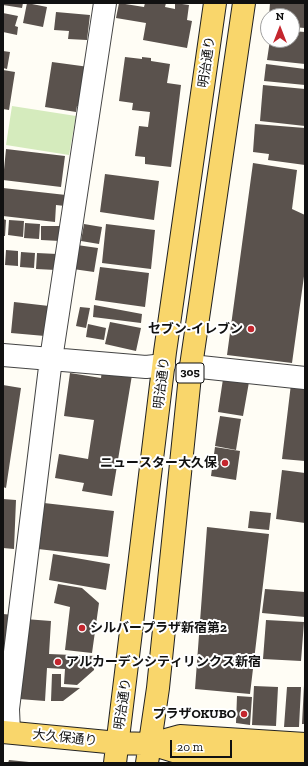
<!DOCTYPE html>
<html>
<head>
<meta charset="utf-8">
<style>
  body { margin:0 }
  #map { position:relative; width:308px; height:766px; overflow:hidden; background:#fffdf5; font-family:"Zilla Slab",serif }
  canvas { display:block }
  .frame { position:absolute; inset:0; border:4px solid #111; pointer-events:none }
  .north { position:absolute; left:260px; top:8px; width:40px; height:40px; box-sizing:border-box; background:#fff; border:1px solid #a0a0a0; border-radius:50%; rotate:0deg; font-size:11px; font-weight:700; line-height:16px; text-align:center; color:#111 }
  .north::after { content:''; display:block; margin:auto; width:14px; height:18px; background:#c4262e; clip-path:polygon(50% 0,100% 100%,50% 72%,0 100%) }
  .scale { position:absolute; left:170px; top:740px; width:62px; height:18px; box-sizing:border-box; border:2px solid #111; border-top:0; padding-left:5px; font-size:12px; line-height:14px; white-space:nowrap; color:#111; -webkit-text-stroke:3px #fff; paint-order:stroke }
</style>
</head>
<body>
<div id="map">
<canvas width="308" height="766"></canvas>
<div class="frame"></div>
<div class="north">N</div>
<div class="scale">20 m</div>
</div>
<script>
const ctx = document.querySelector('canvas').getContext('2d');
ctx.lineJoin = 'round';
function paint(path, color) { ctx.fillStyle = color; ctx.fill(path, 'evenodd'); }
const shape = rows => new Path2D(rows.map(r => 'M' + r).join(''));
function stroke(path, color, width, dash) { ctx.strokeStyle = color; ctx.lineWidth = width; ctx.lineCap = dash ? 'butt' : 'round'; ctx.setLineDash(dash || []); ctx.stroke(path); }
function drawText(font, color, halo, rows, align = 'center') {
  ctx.font = font + ' "Zilla Slab","Noto Sans JP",serif'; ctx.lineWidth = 4; ctx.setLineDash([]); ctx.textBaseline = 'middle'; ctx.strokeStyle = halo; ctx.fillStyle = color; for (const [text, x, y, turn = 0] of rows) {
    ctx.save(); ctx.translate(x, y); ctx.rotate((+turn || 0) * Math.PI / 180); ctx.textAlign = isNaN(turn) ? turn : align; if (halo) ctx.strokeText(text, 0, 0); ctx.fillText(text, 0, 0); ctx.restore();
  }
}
paint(shape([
  [12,106,76,116,69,155,6,145]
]), '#d5ebbd');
paint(shape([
  [3,3,23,3,22,8,3,5],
  [27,3,47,7,43,27,23,23],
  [119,3,144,7,145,3,166,3,165,7,175,9,175,3,189,5,187,20,192,21,187,48,143,40,146,23,116,18],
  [270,3,305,3,305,28,292,27,292,16,269,16],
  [56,12,90,15,87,40,68,39,69,31,54,30],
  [3,13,18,16,15,26,18,27,17,35,3,32],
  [292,31,305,32,305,64,267,60,270,40,292,40],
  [3,51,10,52,7,69,3,68],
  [125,57,142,59,142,57,151,58,151,61,170,64,167,83,181,85,171,167,145,164,145,157,135,156,139,126,148,127,150,112,132,110,133,103,119,101],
  [52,62,89,67,83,107,77,106,76,112,45,107],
  [266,64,305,69,305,85,264,81],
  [3,70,15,72,9,110,3,109],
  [263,85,305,89,305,126,260,121],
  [255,124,305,128,305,165,268,160,269,154,253,152],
  [6,149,65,156,61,187,3,180],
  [253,163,297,170,292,209,305,215,305,269,292,363,227,355],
  [105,174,159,181,154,220,100,212],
  [3,188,66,195,65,206,56,205,55,222,3,216],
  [3,219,6,220,5,236,3,236],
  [9,220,24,221,23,237,8,235],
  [25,223,40,224,39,239,24,238],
  [84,224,102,227,99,244,81,241],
  [106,224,155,230,151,269,102,263],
  [41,226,60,226,60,241,41,240],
  [77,245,98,248,94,272,73,269],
  [6,250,18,251,18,266,5,265],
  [21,252,35,253,34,268,20,267],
  [37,253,57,254,56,270,36,269],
  [100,267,149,273,145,307,95,300],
  [14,302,49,306,45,336,11,333],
  [94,305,142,314,141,323,93,317],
  [80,307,90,308,86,328,76,326],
  [110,322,141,328,136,351,105,344],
  [88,324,106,328,104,340,86,337],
  [102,370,132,375,112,496,82,491,84,483,55,478,59,454,88,459,94,420,64,416,70,373,101,378],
  [223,379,249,382,243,416,218,412],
  [291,384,305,386,305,461,282,459],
  [3,385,21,388,6,488,3,487],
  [220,416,241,419,236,450,215,446],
  [215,447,240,451,236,480,211,476],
  [282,470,305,473,305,523,276,519],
  [3,499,16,500,14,549,3,548],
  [44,503,114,511,108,557,38,549],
  [250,511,271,513,269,530,248,528],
  [207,527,269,534,250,694,195,689],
  [53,554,110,564,106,590,49,580],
  [58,584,82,588,99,603,92,653,65,650,70,607,54,603],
  [265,589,305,592,305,617,262,613],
  [3,614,14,615,3,691],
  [25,619,51,621,49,654,95,656,94,670,77,685,64,684,65,669,47,668,45,701,19,699],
  [266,620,304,622,301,661,263,659],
  [52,674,61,674,61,687,80,688,63,701,51,701],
  [304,685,305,685,305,724,302,724],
  [254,686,278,687,276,726,252,725],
  [287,687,301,687,299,727,284,727],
  [237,696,252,697,250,725,236,723],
  [9,760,29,762,29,763,8,763]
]), '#5a524d');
const minor = shape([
  [3,355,146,367,164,365],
  [191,366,305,378],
  [9,732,8,709,51,359,105,3]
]);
const major = shape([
  [3,732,118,743,151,744,180,736,305,744],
  [151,744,177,752,305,759],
  [115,763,165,352,215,3],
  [147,763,158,688,191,366,244,3]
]);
stroke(minor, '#444', 24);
stroke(major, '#222', 24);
stroke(minor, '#fff', 22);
stroke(major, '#f9d66b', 22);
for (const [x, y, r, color] of [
  [251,329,4,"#c4262e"],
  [225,463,4,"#c4262e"],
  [82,628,4,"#c4262e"],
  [58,662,4,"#c4262e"],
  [244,714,4,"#c4262e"]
]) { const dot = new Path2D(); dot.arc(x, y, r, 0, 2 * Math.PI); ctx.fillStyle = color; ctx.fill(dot); stroke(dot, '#fff', 1.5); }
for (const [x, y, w] of [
  [190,373,28]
]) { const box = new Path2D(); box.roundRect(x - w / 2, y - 10, w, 20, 3); ctx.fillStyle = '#fff'; ctx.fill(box); stroke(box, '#111', 1); }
drawText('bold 12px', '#111', null, [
  ["305",190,373]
]);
drawText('13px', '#111', '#fff', [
  ["明治通り",207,62,-82],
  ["明治通り",162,383,-83],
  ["明治通り",123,704,-82],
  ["大久保通り",65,738,6]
]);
drawText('bold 13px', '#111', '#fff', [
  ["セブン-イレブン",243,329],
  ["ニュースター大久保",217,463],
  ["シルバープラザ新宿第2",90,628,"left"],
  ["アルカーデンシティリンクス新宿",66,662,"left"],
  ["プラザOKUBO",236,714]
], 'right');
</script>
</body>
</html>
